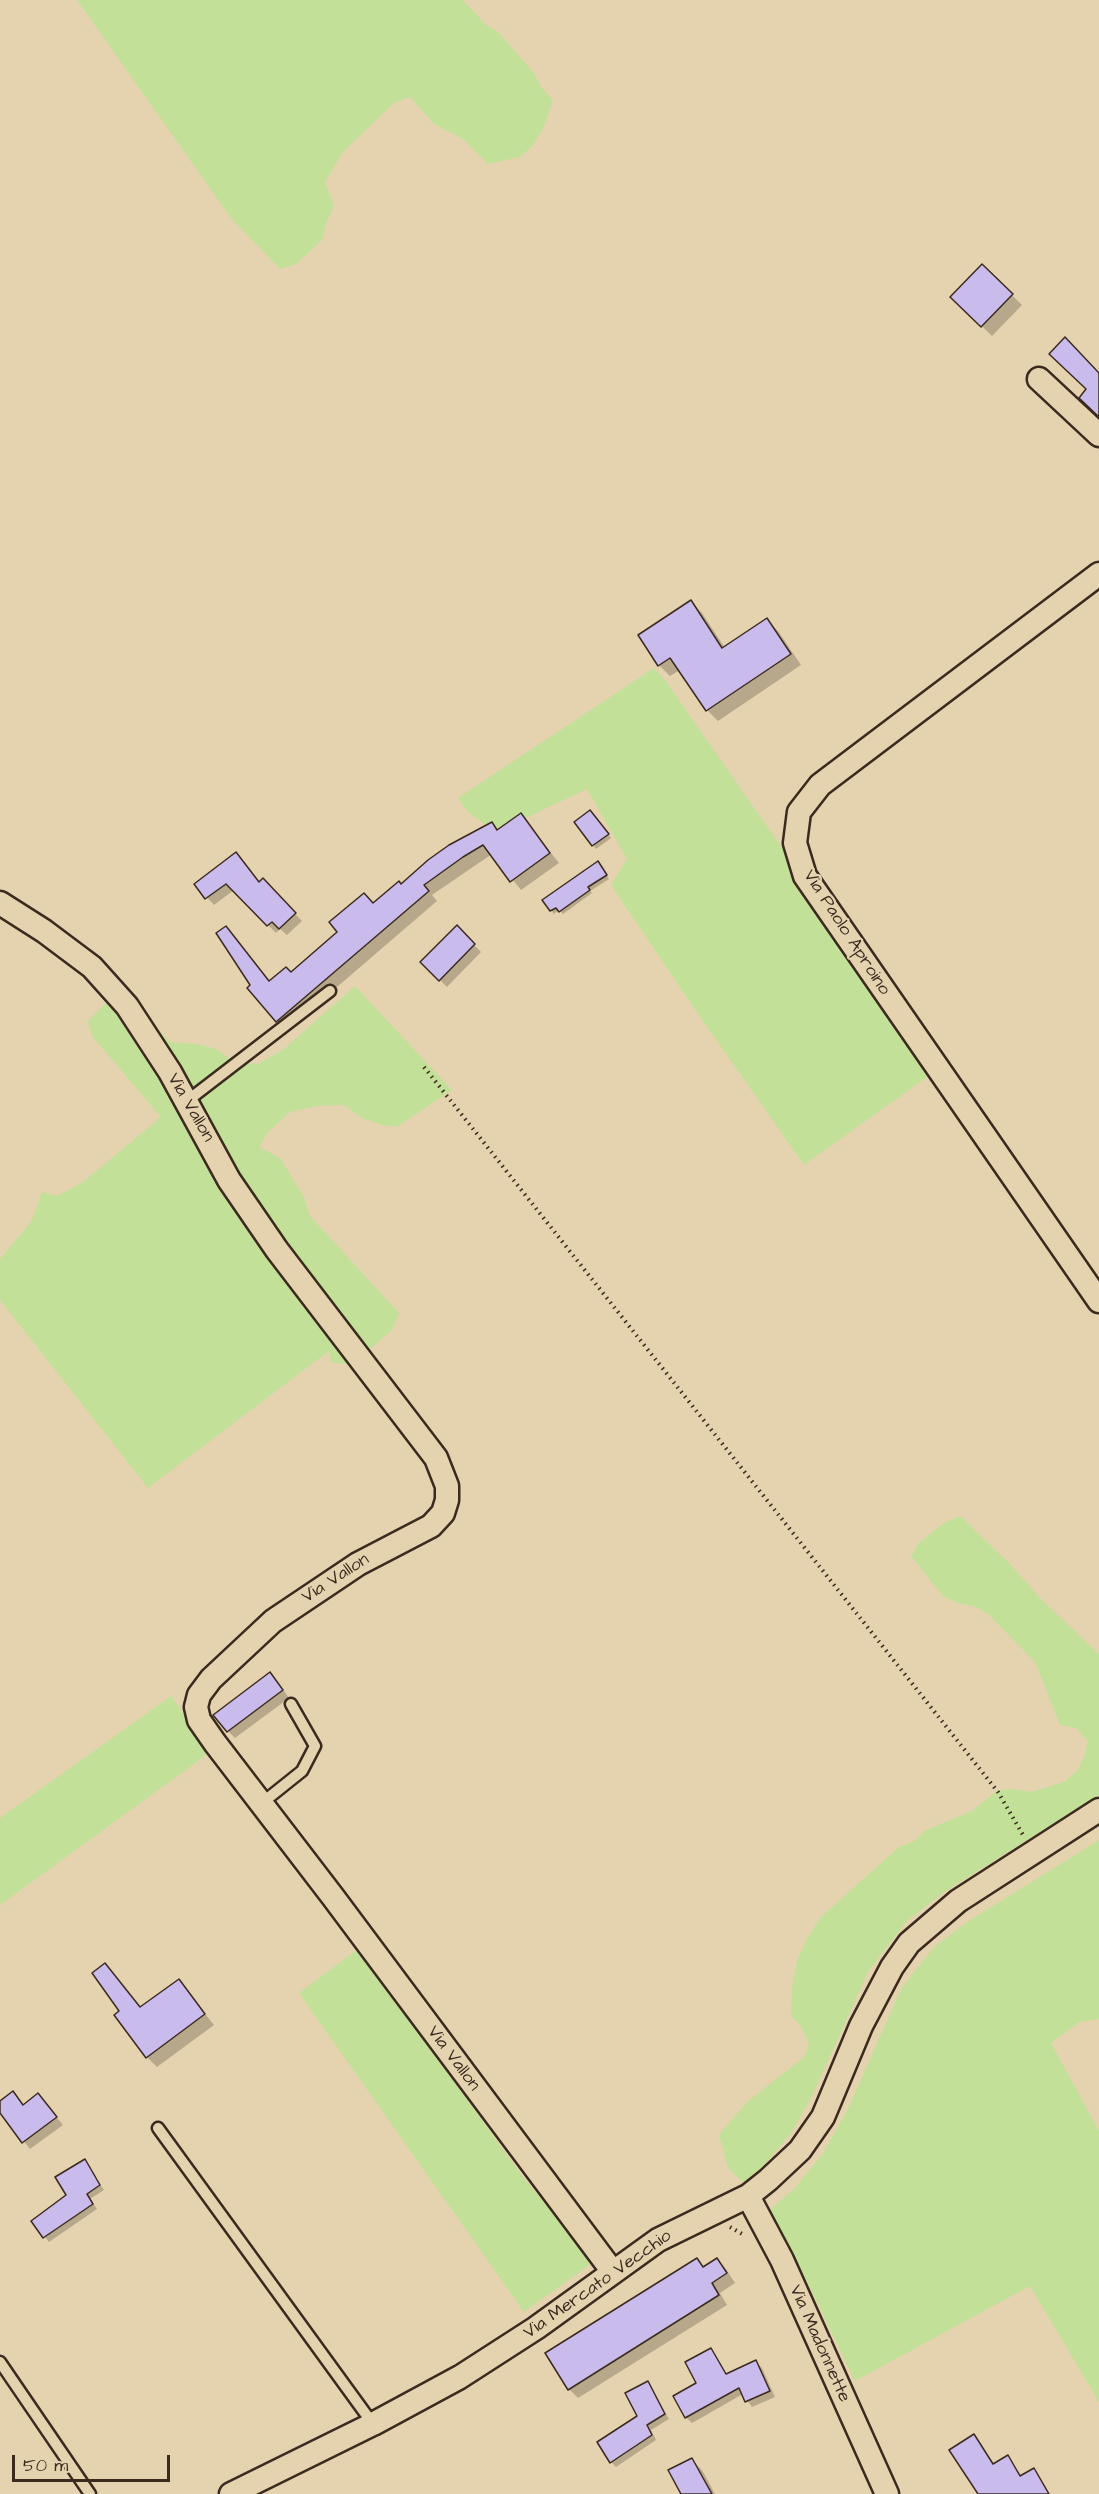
<!DOCTYPE html>
<html>
<head>
<meta charset="utf-8">
<style>
  body { margin:0 }
  #map { position:relative; width:1099px; height:2494px; overflow:hidden; background:#e5d3b0; font-family:"Architects Daughter",sans-serif }
  canvas { display:block }
  .scale { position:absolute; left:12px; top:2455px; width:158px; height:27px; box-sizing:border-box; border:3px solid #3b2a1e; border-top:0; padding-left:8px; font-size:18px; line-height:21px; white-space:nowrap; color:#3b2a1e; -webkit-text-stroke:4px #e5d3b0; paint-order:stroke }
</style>
</head>
<body>
<div id="map">
<canvas width="1099" height="2494"></canvas>
<div class="scale">50 m</div>
</div>
<script>
const ctx = document.querySelector('canvas').getContext('2d');
ctx.lineJoin = 'round';
function paint(path, color) { ctx.fillStyle = color; ctx.fill(path, 'evenodd'); }
const shape = rows => new Path2D(rows.map(r => 'M' + r).join(''));
function stroke(path, color, width, dash) { ctx.strokeStyle = color; ctx.lineWidth = width; ctx.lineCap = dash ? 'butt' : 'round'; ctx.setLineDash(dash || []); ctx.stroke(path); }
function drawText(font, color, halo, rows, align = 'center') {
  ctx.font = font + ' "Architects Daughter",sans-serif'; ctx.lineWidth = 4.5; ctx.setLineDash([]); ctx.textBaseline = 'middle'; ctx.strokeStyle = halo; ctx.fillStyle = color; for (const [text, x, y, turn = 0] of rows) {
    ctx.save(); ctx.translate(x, y); ctx.rotate((+turn || 0) * Math.PI / 180); ctx.textAlign = isNaN(turn) ? turn : align; if (halo) ctx.strokeText(text, 0, 0); ctx.fillText(text, 0, 0); ctx.restore();
  }
}
paint(shape([
  [77,0,463,0,485,24,499,33,534,73,541,87,553,100,542,131,533,145,520,157,488,164,463,139,434,124,410,97,394,103,343,152,325,182,334,206,326,223,322,240,296,264,280,269,231,218],
  [654,668,665,680,937,1070,804,1165,696,1011,611,885,627,859,587,789,496,832,468,812,458,798],
  [355,986,452,1090,397,1127,382,1125,362,1118,344,1105,318,1106,290,1112,268,1132,259,1147,280,1158,304,1197,310,1216,399,1313,392,1330,351,1365,331,1362,329,1351,148,1488,0,1300,0,1259,31,1222,42,1192,57,1196,83,1182,161,1117,92,1036,88,1021,107,1002,135,1011,155,1026,170,1042,198,1044,216,1049,233,1061,258,1064,284,1049],
  [960,1516,1008,1562,1042,1600,1099,1654,1099,1795,946,1891,907,1921,868,1972,813,2094,791,2133,766,2163,744,2183,728,2168,719,2135,747,2102,804,2057,809,2044,800,2025,791,2016,792,1987,797,1961,806,1940,821,1917,899,1847,914,1841,926,1830,972,1811,998,1790,1014,1789,1031,1792,1064,1782,1077,1771,1084,1757,1088,1741,1076,1728,1060,1725,1035,1662,988,1614,974,1606,957,1603,943,1596,911,1556,919,1543,945,1522],
  [171,1696,212,1751,0,1905,0,1818],
  [1099,1840,1099,2019,1079,2022,1051,2043,1099,2131,1099,2402,1030,2286,855,2381,798,2263,768,2211,793,2190,822,2155,847,2111,901,1989,933,1948,967,1922],
  [358,1949,518,2170,592,2263,524,2312,299,1993]
]), '#c2e098');
paint(shape([
  [982,266,1022,305,992,336,952,297],
  [691,602,702,613,725,648,767,620,778,631,801,665,718,721,707,710,680,670,670,676,659,665,640,636],
  [521,815,559,863,521,890,492,854,432,895,437,901,287,1030,249,988,252,986,235,937,270,982,291,974,374,905,492,824,499,830],
  [593,815,611,838,596,849,576,822],
  [243,861,260,883,263,881,302,921,287,935,280,929,276,933,234,890,214,905,196,885],
  [601,866,609,879,590,891,592,893,563,914,559,910,554,914,551,910,545,901],
  [457,928,481,952,447,987,422,962],
  [277,1681,289,1698,235,1738,228,1731],
  [105,1965,141,2008,179,1981,214,2025,157,2067,147,2057],
  [38,2095,63,2125,30,2149,0,2111,0,2103,24,2106],
  [84,2161,104,2190,90,2199,97,2209,49,2242,33,2222,68,2196],
  [697,2260,705,2268,717,2260,726,2269,735,2283,720,2293,727,2305,578,2398,569,2389],
  [711,2349,727,2375,756,2362,762,2368,775,2397,752,2407,743,2394,692,2423,686,2417],
  [648,2383,669,2419,651,2430,656,2440,616,2467,611,2462,639,2417],
  [974,2436,995,2465,1008,2457,1022,2476,1033,2469,1050,2494,979,2494],
  [691,2459,702,2470,715,2494,683,2494]
]), '#0003');
const building = shape([
  [982,264,1013,294,981,327,950,297,982,264],
  [1065,337,1099,373,1099,417,1079,398,1086,389,1049,354,1065,337],
  [691,600,722,648,767,618,791,654,706,711,670,658,658,666,638,635,691,600],
  [590,810,609,834,592,846,574,822,590,810],
  [521,813,550,853,510,882,483,845,463,857,424,885,429,891,276,1022,247,988,250,985,216,933,226,926,269,981,286,967,291,972,337,932,329,922,364,893,373,903,399,881,401,884,428,860,449,845,492,822,497,830,521,813],
  [236,852,259,882,263,878,296,913,279,929,272,922,267,926,226,884,205,899,194,884,236,852],
  [598,861,607,875,588,887,590,890,559,912,556,908,550,911,542,900,598,861],
  [457,925,475,944,439,981,420,962,457,925],
  [270,1672,283,1690,227,1732,213,1715,270,1672],
  [105,1963,140,2007,179,1979,205,2014,146,2058,114,2015,119,2011,92,1973,105,1963],
  [13,2091,23,2105,38,2093,57,2117,22,2143,0,2113,0,2101,13,2091],
  [85,2159,100,2185,87,2194,93,2204,43,2238,31,2221,66,2195,55,2177,85,2159],
  [697,2258,703,2267,717,2258,727,2273,712,2283,719,2295,568,2390,545,2353,697,2258],
  [711,2348,726,2374,756,2360,770,2391,745,2402,739,2388,685,2418,673,2396,696,2383,685,2362,711,2348],
  [648,2381,665,2414,647,2425,652,2435,610,2463,597,2442,637,2416,625,2393,648,2381],
  [974,2434,993,2464,1008,2455,1020,2476,1034,2468,1049,2494,978,2494,949,2450,974,2434],
  [692,2458,712,2494,681,2494,668,2470,692,2458]
]);
paint(building, '#c9bbec');
stroke(building, '#3b2a1e', 1.5);
const lane = shape([
  [187,1101,330,991],
  [262,1803,302,1771,315,1746,291,1704],
  [158,2128,373,2424],
  [0,2362,90,2494]
]);
const street = shape([
  [1039,379,1099,435],
  [1099,574,820,785,799,812,795,843,805,876,1099,1301],
  [0,903,44,931,92,967,127,1006,170,1072,229,1180,277,1250,436,1458,447,1486,447,1500,443,1513,431,1526,358,1564,273,1621,211,1679,199,1695,196,1707,199,1720,215,1743,333,1897,613,2272],
  [748,2196,782,2260,887,2494],
  [231,2494,373,2424,460,2377,536,2328,658,2240,748,2196,768,2180,800,2150,823,2117,861,2026,892,1967,909,1943,958,1901,1099,1810]
]);
stroke(lane, '#3b2a1e', 15);
stroke(street, '#3b2a1e', 27);
stroke(shape([
  [424,1067,998,1792,1023,1835],
  [730,2227,744,2235]
]), '#3b2a1e', 4, [1.5, 4.5]);
stroke(lane, '#e5d3b0', 10);
stroke(street, '#e5d3b0', 22);
drawText('18px', '#3b2a1e', '#e5d3b0', [
  ["Via Paolo Aproino",846,933,57],
  ["Via Vallon",190,1108,60],
  ["Via Vallon",336,1579,-33],
  ["Via Vallon",453,2059,53],
  ["Via Mercato Vecchio",598,2285,-35],
  ["Via Madonnette",819,2344,66]
]);
</script>
</body>
</html>
